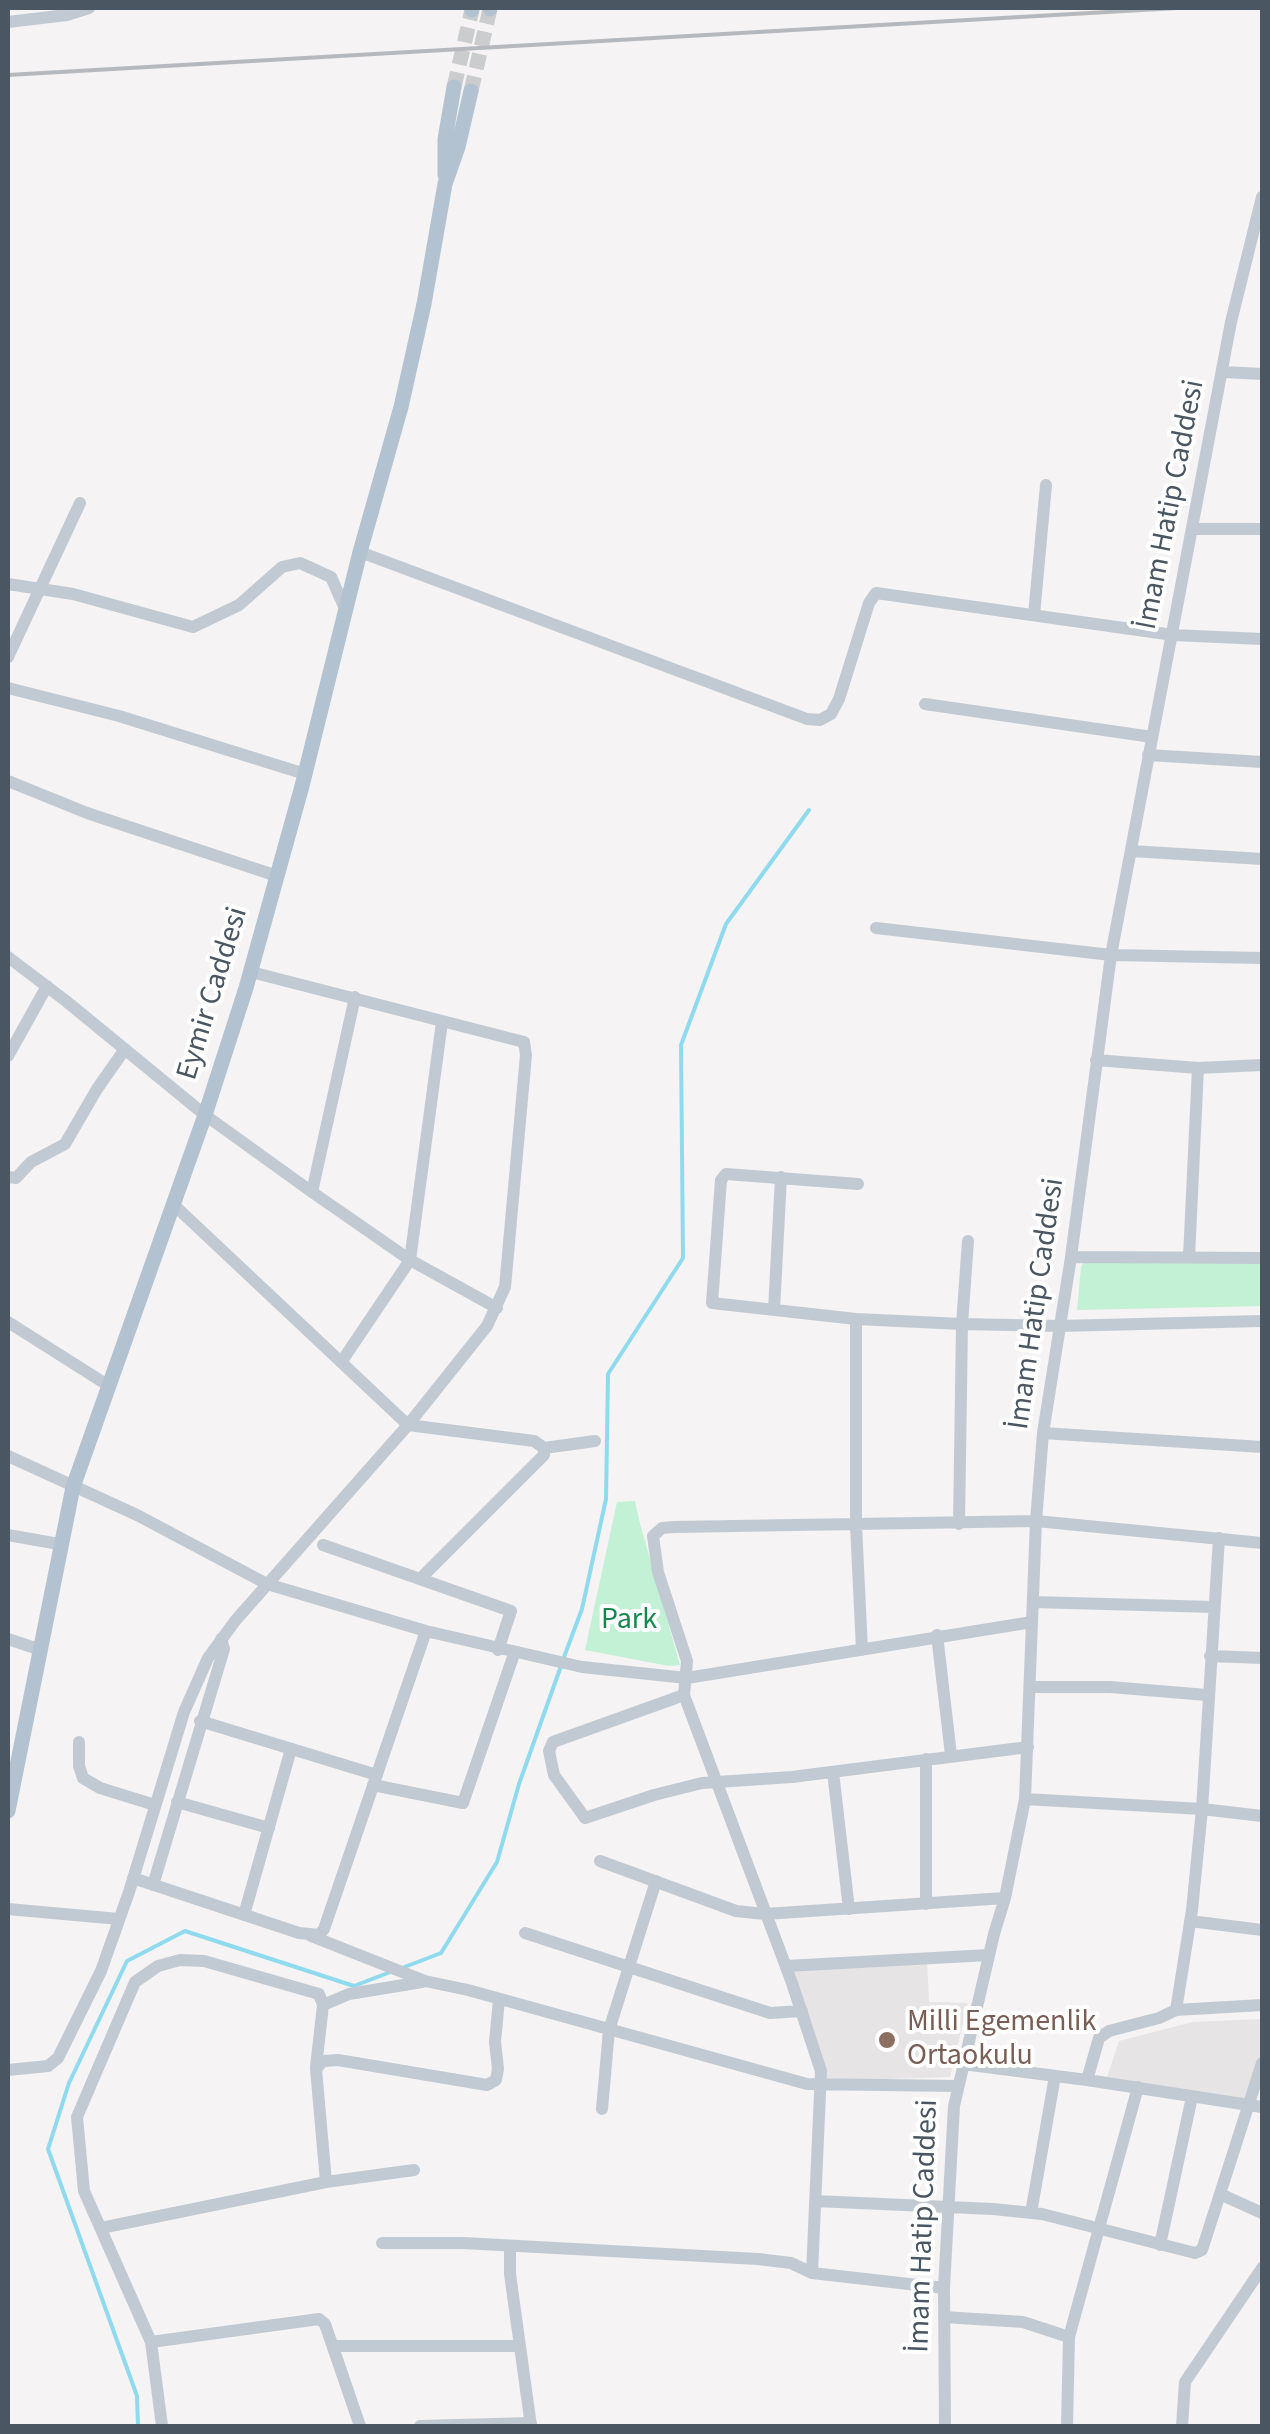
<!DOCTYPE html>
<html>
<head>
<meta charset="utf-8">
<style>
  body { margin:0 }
  #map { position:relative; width:1270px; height:2434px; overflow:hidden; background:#f5f3f3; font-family:"Source Sans 3",sans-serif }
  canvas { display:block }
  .frame { position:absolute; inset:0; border:10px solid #4a5661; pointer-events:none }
</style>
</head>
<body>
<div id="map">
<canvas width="1270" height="2434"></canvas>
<div class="frame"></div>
</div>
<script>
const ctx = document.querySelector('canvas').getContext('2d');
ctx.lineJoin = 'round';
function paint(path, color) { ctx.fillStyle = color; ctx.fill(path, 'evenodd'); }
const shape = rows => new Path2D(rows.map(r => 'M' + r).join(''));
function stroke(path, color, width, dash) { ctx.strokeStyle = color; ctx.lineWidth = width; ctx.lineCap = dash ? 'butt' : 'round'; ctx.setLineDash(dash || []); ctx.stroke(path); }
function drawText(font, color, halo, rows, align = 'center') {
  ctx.font = font + ' "Source Sans 3",sans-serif'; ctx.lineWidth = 8; ctx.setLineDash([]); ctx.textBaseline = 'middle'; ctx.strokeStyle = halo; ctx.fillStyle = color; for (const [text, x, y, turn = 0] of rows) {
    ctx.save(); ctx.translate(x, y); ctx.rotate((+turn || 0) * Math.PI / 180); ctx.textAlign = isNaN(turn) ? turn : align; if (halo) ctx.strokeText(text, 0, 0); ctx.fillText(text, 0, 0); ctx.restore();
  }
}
paint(shape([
  [927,1961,929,2002,968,2003,950,2077,828,2081,789,1969],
  [1262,2019,1262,2050,1247,2102,1106,2080,1119,2041,1193,2022]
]), '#e6e4e5');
paint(shape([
  [1084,1262,1262,1263,1262,1306,1077,1310,1081,1267],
  [635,1501,640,1524,680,1665,669,1666,585,1650,617,1502]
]), '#c3f1d5');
stroke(shape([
  [564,1657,582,1609,606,1499,608,1374,683,1258,681,1045,726,924,809,810],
  [402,1968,441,1953,497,1862,519,1784,561,1666],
  [138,2426,137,2396,48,2149,69,2083,127,1961,185,1931,354,1986,393,1971]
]), '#90daee', 4);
stroke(shape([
  [454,87,472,10],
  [471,91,490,9]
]), '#caccce', 15, [15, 8]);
stroke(shape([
  [8,22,67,15,89,8],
  [1223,372,1262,374],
  [1193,529,1262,529],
  [360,552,807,719,820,720,831,714,839,699,869,603,876,593,1173,635,1262,639],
  [8,584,73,594,193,627,239,605,282,567,300,563,331,577,346,611],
  [1034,615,1046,485],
  [8,657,80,503],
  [8,688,119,716,305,774],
  [925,704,1152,737],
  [1148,755,1262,762],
  [8,781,87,813,277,876],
  [1131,851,1262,859],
  [876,928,1111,955,1262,958],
  [8,957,66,1001,205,1115,312,1192,410,1260,497,1308],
  [8,1056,47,986],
  [1096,1060,1198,1068,1262,1065],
  [8,1177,16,1178,31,1162,65,1144,97,1089,125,1049],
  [858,1184,726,1174,721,1180,712,1303,856,1319,962,1324,1059,1326,1262,1321],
  [312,1192,355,997],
  [174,1205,408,1425,534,1441,544,1448,544,1455,422,1577],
  [1071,1257,1262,1258],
  [1189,1257,1198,1068],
  [774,1310,781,1177],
  [856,1319,856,1525,862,1650],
  [8,1322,109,1386],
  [342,1361,410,1260,442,1022],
  [1043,1433,1262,1447],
  [544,1448,595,1441],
  [8,1456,137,1515,267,1584,426,1631,582,1667,687,1678,1032,1622],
  [959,1524,962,1324,968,1241],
  [8,1535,59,1544],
  [323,1545,511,1611,498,1650],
  [1033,1602,1214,1607],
  [937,1635,951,1755],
  [8,1639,38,1649],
  [1210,1656,1262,1658],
  [1031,1687,1110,1687,1207,1695],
  [684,1695,553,1742,549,1751,554,1775,585,1818,654,1795,702,1783,792,1777,1028,1747],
  [200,1721,377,1775],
  [79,1742,79,1766,83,1778,100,1788,155,1805],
  [926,1759,926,1904],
  [833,1772,849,1909],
  [373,1785,463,1803,514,1654],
  [1025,1799,1202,1809,1262,1816],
  [177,1802,269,1828],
  [600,1861,736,1911,765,1914,1005,1898],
  [133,1878,299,1933,319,1935,324,1929,426,1631],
  [153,1885,224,1649,221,1639],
  [8,1909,119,1919],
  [244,1915,291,1749],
  [1190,1921,1262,1930],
  [525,1933,770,2013,802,2011],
  [311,1936,425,1981,468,1990,807,2084,956,2086],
  [786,1966,989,1955],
  [1176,2010,1262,2005],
  [963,2064,1087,2080,1262,2107],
  [316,2067,323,2005,349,1994,422,1982],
  [8,2070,48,2066,58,2058,101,1971,129,1892,184,1712,208,1658,235,1621,408,1425,487,1326,505,1287,526,1055,524,1042,251,972],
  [1087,2080,1099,2038,1109,2031,1159,2018,1176,2010,1192,1910,1202,1809,1219,1538],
  [602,2109,609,2030,656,1881],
  [326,2182,316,2069,323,2061,338,2060,487,2085,496,2080,498,2069,495,2042,499,1999],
  [1220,2194,1262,2213],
  [815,2201,993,2209,1042,2214,1195,2253,1202,2250,1262,2063],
  [1031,2213,1055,2076],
  [101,2228,326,2182,414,2170],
  [382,2243,463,2243,758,2259,791,2263,812,2273,944,2288],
  [1160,2245,1192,2097],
  [510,2246,510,2274,531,2426],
  [812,2273,821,2071,792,1983,684,1695,687,1661,658,1572,653,1536,662,1528,674,1527,1036,1521,1262,1543],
  [944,2317,1023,2322,1069,2337],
  [151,2342,319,2319,325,2324,360,2426],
  [333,2346,520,2346],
  [162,2426,151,2342,84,2191,77,2117,135,1982,158,1966,180,1960,204,1961,319,1994,323,2005],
  [420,2426,531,2423],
  [945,2426,944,2288,954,2106,994,1934,1005,1898,1025,1799,1036,1521,1043,1433,1071,1257,1111,955,1231,322,1262,197],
  [1067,2426,1069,2337,1138,2087],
  [1182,2426,1185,2382,1262,2268]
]), '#c1cad2', 12);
stroke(shape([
  [490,9,490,8],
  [472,10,472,8],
  [445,175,445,139,454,87],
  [8,1811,73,1487,205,1115,246,988,302,786,360,552,401,407,424,304,445,184,458,147,471,91]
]), '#b3c2d1', 15);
stroke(shape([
  [8,75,1177,8]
]), '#b5b8bd', 4);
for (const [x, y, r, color] of [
  [887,2040,10,"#8d6e63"]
]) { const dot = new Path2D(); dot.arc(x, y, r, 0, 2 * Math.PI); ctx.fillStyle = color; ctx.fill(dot); stroke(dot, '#fff', 4); }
drawText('30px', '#4a5661', '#fff', [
  ["İmam Hatip Caddesi",1172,505,-79],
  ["Eymir Caddesi",214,994,-73],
  ["İmam Hatip Caddesi",1038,1304,-82],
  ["İmam Hatip Caddesi",925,2226,-88]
]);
drawText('30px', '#17864f', '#fff', [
  ["Park",629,1621]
]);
drawText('30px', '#785e54', '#fff', [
  ["Milli Egemenlik",907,2023],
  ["Ortaokulu",907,2057]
], 'left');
</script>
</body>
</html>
